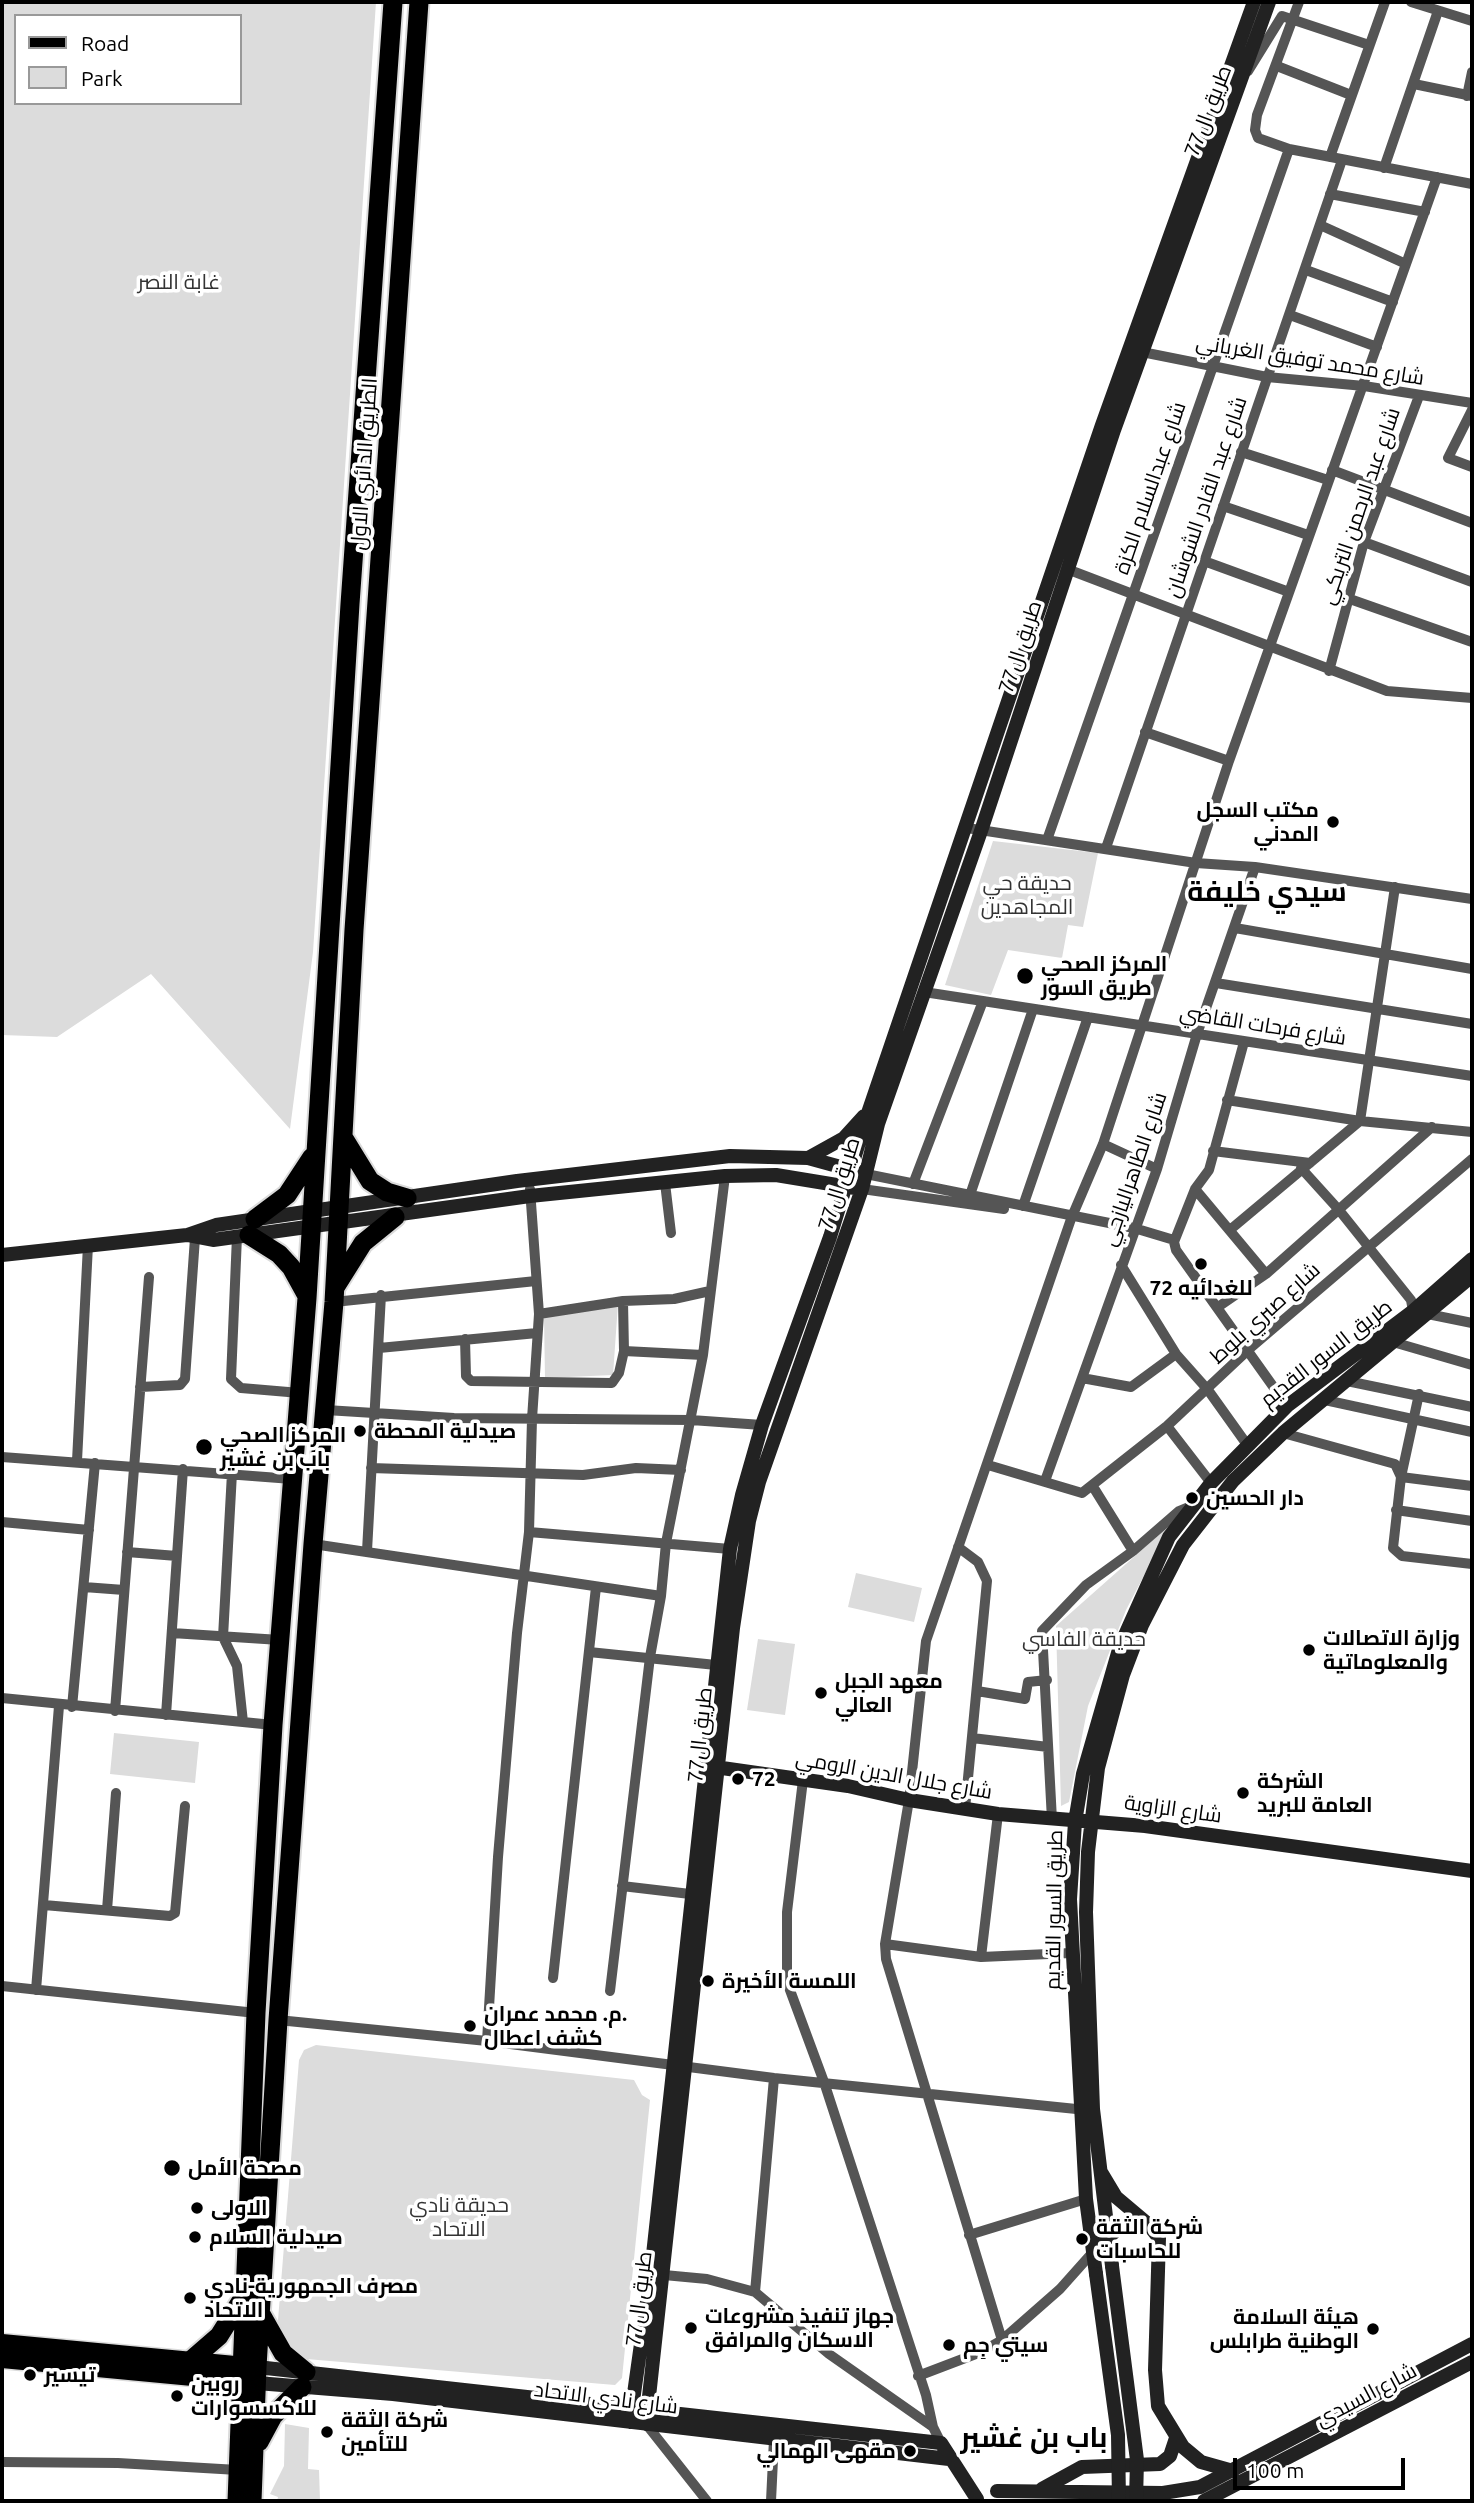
<!DOCTYPE html>
<html>
<head>
<meta charset="utf-8">
<style>
  body { margin:0 }
  #map { position:relative; width:1474px; height:2503px; overflow:hidden; background:#fff; font-family:Ubuntu,sans-serif }
  canvas { display:block }
  .frame { position:absolute; inset:0; border:4px solid #000; pointer-events:none }
  .legend { position:absolute; left:14px; top:14px; width:228px; height:91px; box-sizing:border-box; background:#fff; border:2px solid #999; margin:0; padding:9px 12px; list-style:none; font-size:21px; color:#000 }
  .legend li { display:flex; align-items:center; gap:14px; height:35px }
  .legend b { width:35px; border:2px solid #999 }
  .scale { position:absolute; left:1233px; top:2458px; width:172px; height:32px; box-sizing:border-box; border:4px solid #000; border-top:0; padding-left:9px; font-size:21px; line-height:24px; white-space:nowrap; color:#000; -webkit-text-stroke:5px #fff; paint-order:stroke }
</style>
</head>
<body>
<div id="map">
<canvas width="1474" height="2503"></canvas>
<div class="frame"></div>
<ul class="legend">
<li><b style="height:9px;background:#000"></b>Road</li>
<li><b style="height:19px;background:#dcdcdc"></b>Park</li>
</ul>
<div class="scale">100 m</div>
</div>
<script>
const ctx = document.querySelector('canvas').getContext('2d');
ctx.lineJoin = 'round';
function paint(path, color) { ctx.fillStyle = color; ctx.fill(path, 'evenodd'); }
const shape = rows => new Path2D(rows.map(r => 'M' + r).join(''));
function stroke(path, color, width, dash) { ctx.strokeStyle = color; ctx.lineWidth = width; ctx.lineCap = dash ? 'butt' : 'round'; ctx.setLineDash(dash || []); ctx.stroke(path); }
function drawText(font, color, halo, rows, align = 'center') {
  ctx.font = font + ' Ubuntu,Cairo,sans-serif'; ctx.lineWidth = 7; ctx.setLineDash([]); ctx.textBaseline = 'middle'; ctx.strokeStyle = halo; ctx.fillStyle = color; for (const [text, x, y, turn = 0] of rows) {
    ctx.save(); ctx.translate(x, y); ctx.rotate((+turn || 0) * Math.PI / 180); ctx.textAlign = isNaN(turn) ? turn : align; if (halo) ctx.strokeText(text, 0, 0); ctx.fillText(text, 0, 0); ctx.restore();
  }
}
paint(shape([
  [2,2,376,2,313,952,290,1129,151,974,57,1037,2,1035],
  [16,16,240,16,240,103,16,103],
  [993,841,1098,853,1083,927,1068,925,1062,958,1008,950,991,995,945,985],
  [618,1304,613,1375,545,1378,544,1317],
  [1171,1524,1126,1610,1088,1706,1069,1802,1061,1806,1056,1626],
  [856,1573,922,1588,914,1622,848,1607],
  [758,1639,795,1644,785,1715,747,1710],
  [114,1733,199,1742,195,1783,110,1774],
  [316,2045,634,2080,642,2095,650,2100,622,2378,615,2385,306,2359,291,2352,279,2342,278,2320,299,2060,304,2050],
  [285,2424,309,2428,308,2469,319,2470,320,2501,277,2501,278,2497,270,2494,284,2466]
]), '#dcdcdc');
const primary = shape([
  [2,2343,256,2367],
  [2,2359,256,2383]
]);
const highway = shape([
  [343,1137,370,1181,387,1192,407,1198],
  [255,1219,287,1195,312,1157],
  [249,1235,279,1254,291,1267,307,1296],
  [336,1286,363,1243,395,1217],
  [262,2316,283,2353,306,2372],
  [189,2362,219,2336,241,2301],
  [259,2442,273,2416,302,2387],
  [237,2501,256,2013,273,1725,307,1298,350,604,393,2],
  [252,2501,257,2367,278,2020,313,1544,334,1302,354,930,419,2]
]);
stroke(primary, '#dbdbdb', 21);
stroke(highway, '#dbdbdb', 23);
stroke(shape([
  [1299,2,1257,115,1255,130,1258,138,1289,149,1472,184],
  [1411,2,1472,21],
  [1277,66,1351,95],
  [1248,71,1282,16,1369,45],
  [1414,84,1472,96],
  [1467,96,1472,72],
  [1330,157,1385,2],
  [1384,168,1438,11],
  [1330,194,1425,212],
  [1320,225,1406,264],
  [1306,270,1393,302],
  [1290,315,1377,347],
  [1142,352,1267,377,1364,386,1472,403],
  [1472,410,1448,458,1472,467],
  [1241,452,1328,480],
  [1332,470,1472,523],
  [1223,506,1308,535],
  [1364,542,1472,582],
  [1204,561,1289,592],
  [1067,569,1387,691,1472,698],
  [1347,598,1472,642],
  [1329,671,1364,542,1419,396],
  [1145,732,1229,761],
  [967,828,1196,863,1255,867,1472,899],
  [1047,840,1289,149],
  [1106,848,1342,160],
  [1235,928,1472,969],
  [1216,983,1472,1024],
  [924,992,1472,1076],
  [1244,1042,1209,1170,1195,1189,1174,1242,1176,1250,1287,1406],
  [1227,1100,1360,1121,1472,1132],
  [1103,1144,1157,1169],
  [1213,1151,1310,1163],
  [1301,1168,1339,1210,1411,1300,1413,1311,1472,1323],
  [866,1174,1134,1228,1174,1240],
  [665,1183,671,1233],
  [913,1184,983,1001],
  [862,1189,1004,1209],
  [1195,1189,1266,1274],
  [970,1195,1033,1009],
  [1023,1206,1088,1017],
  [1231,1229,1360,1121,1395,887],
  [237,1236,231,1379,241,1388,300,1393],
  [1121,1265,1176,1354,1208,1390,1248,1446],
  [334,1302,536,1281],
  [1218,1307,1266,1274,1432,1127],
  [539,1314,623,1301,674,1299,710,1291],
  [465,1339,466,1376,471,1381,612,1383,619,1373,624,1351,623,1301],
  [1393,1342,1472,1365],
  [379,1348,537,1333],
  [624,1351,703,1355],
  [1082,1378,1131,1387,1176,1354],
  [1347,1381,1472,1407],
  [140,1387,180,1385,185,1379,195,1238],
  [1419,1394,1401,1477,1393,1548,1402,1556,1472,1564],
  [1325,1400,1472,1432],
  [326,1410,454,1418,691,1420,762,1425],
  [1167,1426,1211,1483],
  [1283,1433,1395,1464,1401,1477,1472,1486],
  [2,1457,292,1479],
  [77,1461,88,1245],
  [988,1465,1082,1493,1167,1426,1248,1350,1472,1159],
  [371,1468,583,1475,636,1468,681,1470],
  [232,1473,223,1637,237,1666,243,1722],
  [1045,1481,1157,1169,1197,1034,1255,867],
  [1092,1485,1133,1551],
  [1396,1510,1472,1521],
  [2,1522,89,1530],
  [529,1532,730,1549],
  [313,1544,661,1596,650,1657,610,1991],
  [958,1547,978,1562,987,1581,965,1809],
  [367,1551,381,1295],
  [127,1552,177,1556],
  [84,1587,124,1590],
  [661,1596,666,1543,703,1355,725,1176],
  [172,1633,280,1640],
  [589,1652,716,1665],
  [977,1691,1025,1699,1028,1682,1047,1680],
  [2,1698,273,1725],
  [72,1707,95,1463],
  [115,1711,149,1277],
  [166,1715,183,1469],
  [972,1738,1048,1747],
  [803,1780,787,1912,787,1982,824,2082,926,2395,933,2427,941,2443],
  [1052,1820,1042,1631,1086,1585,1133,1551,1179,1511,1191,1506],
  [622,1886,690,1894],
  [44,1905,170,1916,175,1913,185,1806],
  [107,1910,116,1793],
  [885,1944,981,1957,998,1814],
  [981,1957,1071,1953],
  [553,1978,596,1587],
  [2,1986,256,2013],
  [36,1990,59,1706],
  [278,2020,487,2041,774,2078,1086,2110],
  [487,2041,498,1857,517,1633,529,1532,532,1419,539,1314,530,1189],
  [969,2235,1086,2199],
  [664,2275,707,2279,755,2292,829,2354,933,2427],
  [755,2292,774,2078],
  [1002,2340,886,1959,885,1944,909,1800,926,1641,1071,1219,1103,1144,1229,761,1437,177],
  [918,2376,981,2352,1002,2340,1060,2289,1093,2252],
  [646,2424,707,2501],
  [2,2462,118,2463,238,2470],
  [771,2501,774,2439]
]), '#555', 10);
stroke(shape([
  [808,1158,844,1138,864,1116],
  [187,1235,216,1225,517,1181,730,1156,808,1158,859,1172],
  [2,1255,187,1235,213,1240,530,1196,725,1176,776,1175,855,1188],
  [708,1766,848,1786,909,1800,998,1814,1145,1826,1472,1871],
  [1101,2172,1116,2197,1148,2224,1159,2238,1155,2370,1158,2406,1183,2447,1201,2462,1233,2471],
  [1102,2243,1122,2225,1142,2221],
  [1112,2266,1093,2109,1086,1912,1088,1852,1098,1768,1123,1675,1142,1625,1183,1545,1233,1481,1283,1433,1472,1276],
  [1096,2274,1086,2199,1070,1899,1075,1822,1083,1774,1120,1646,1169,1537,1211,1483,1287,1406,1413,1311,1472,1259],
  [257,2367,941,2443,977,2499],
  [257,2383,393,2394,949,2459],
  [630,2422,651,2273,730,1549,742,1495,762,1425,830,1237,869,1110,1102,425,1254,2],
  [646,2424,733,1628,749,1521,759,1482,862,1189,878,1124,981,831,1114,430,1269,2],
  [1042,2489,1082,2467,1160,2464,1170,2456,1176,2438],
  [997,2491,1163,2493,1200,2487,1472,2344],
  [1204,2501,1472,2362]
]), '#222', 14);
stroke(primary, '#000', 18);
stroke(highway, '#000', 19);
stroke(shape([
  [1112,2266,1137,2460,1136,2501],
  [1096,2274,1118,2435,1119,2501]
]), '#222', 14);
for (const [x, y, r, color] of [
  [1333,822,7,"#000"],
  [1025,976,9,"#000"],
  [1201,1264,7,"#000"],
  [360,1431,7,"#000"],
  [204,1447,9,"#000"],
  [1192,1498,7,"#000"],
  [1309,1650,7,"#000"],
  [821,1693,7,"#000"],
  [738,1779,7,"#000"],
  [1243,1793,7,"#000"],
  [708,1981,7,"#000"],
  [470,2026,7,"#000"],
  [172,2168,9,"#000"],
  [197,2208,7,"#000"],
  [195,2237,7,"#000"],
  [1082,2239,7,"#000"],
  [190,2298,7,"#000"],
  [691,2328,7,"#000"],
  [1373,2329,7,"#000"],
  [949,2345,7,"#000"],
  [30,2375,7,"#000"],
  [177,2396,7,"#000"],
  [327,2432,7,"#000"],
  [910,2451,7,"#000"]
]) { const dot = new Path2D(); dot.arc(x, y, r, 0, 2 * Math.PI); ctx.fillStyle = color; ctx.fill(dot); stroke(dot, '#fff', 2.5); }
drawText('21px', '#000', '#fff', [
  ["طريق ال77",1208,111,-69],
  ["شارع محمد توفيق الغرياني",1310,360,9],
  ["الطريق الدائري الاول",364,464,-86],
  ["شارع عبدالسلام الكزة",1150,488,-71],
  ["شارع عبد القادر الشوشان",1206,497,-71],
  ["شارع عبد الرحمن التريكي",1360,506,-71],
  ["طريق ال77",1020,647,-72],
  ["شارع فرحات القاضي",1263,1025,9],
  ["شارع الطاهراليازجي",1134,1169,-71],
  ["طريق ال77",839,1184,-73],
  ["شارع صبري بلوط",1265,1313,-42],
  ["طريق السور القديم",1326,1353,-38],
  ["طريق ال77",700,1735,-84],
  ["شارع جلال الدين الرومي",894,1775,10],
  ["شارع الزاوية",1173,1809,8],
  ["طريق السور القديم",1054,1910,-89],
  ["طريق ال77",639,2299,-83],
  ["شارع السيدي",1366,2395,-28],
  ["شارع نادي الاتحاد",606,2398,7]
]);
drawText('21px', '#333', '#fff', [
  ["غابة النصر",179,282],
  ["حديقة حي",1027,883],
  ["المجاهدين",1027,907],
  ["حديقة الفاسي",1084,1639],
  ["حديقة نادي",459,2205],
  ["الاتحاد",459,2229]
]);
drawText('bold 21px', '#000', '#fff', [
  ["مكتب السجل",1319,810,"right"],
  ["المدني",1319,834,"right"],
  ["المركز الصحي",1041,964],
  ["طريق السور",1041,988],
  ["72 للغدائيه",1201,1288,"center"],
  ["صيدلية المحطة",374,1431],
  ["المركز الصحي",220,1435],
  ["باب بن غشير",220,1459],
  ["دار الحسين",1206,1498],
  ["وزارة الاتصالات",1323,1638],
  ["والمعلوماتية",1323,1662],
  ["معهد الجبل",835,1681],
  ["العالي",835,1705],
  ["72",752,1779],
  ["الشركة",1257,1781],
  ["العامة للبريد",1257,1805],
  ["اللمسة الأخيرة",722,1981],
  ["م. محمد عمران.",484,2014],
  ["كشف اعطال",484,2038],
  ["مصحة الأمل",188,2168],
  ["الاولى",211,2208],
  ["شركة الثقة",1096,2227],
  ["للحاسبات",1096,2251],
  ["صيدلية السلام",209,2237],
  ["مصرف الجمهورية-نادي",204,2286],
  ["الاتحاد",204,2310],
  ["جهاز تنفيذ مشروعات",705,2316],
  ["الاسكان والمرافق",705,2340],
  ["هيئة السلامة",1359,2317,"right"],
  ["الوطنية طرابلس",1359,2341,"right"],
  ["سيتي جِم",963,2345],
  ["تيسير",44,2375],
  ["روبين",191,2384],
  ["للاكسسوارات",191,2408],
  ["شركة الثقة",341,2420],
  ["للتأمين",341,2444],
  ["مقهى الهمالي",896,2451,"right"]
], 'left');
drawText('bold 28px', '#000', '#fff', [
  ["سيدي خليفة",1267,892],
  ["باب بن غشير",1034,2438]
]);
</script>
</body>
</html>
